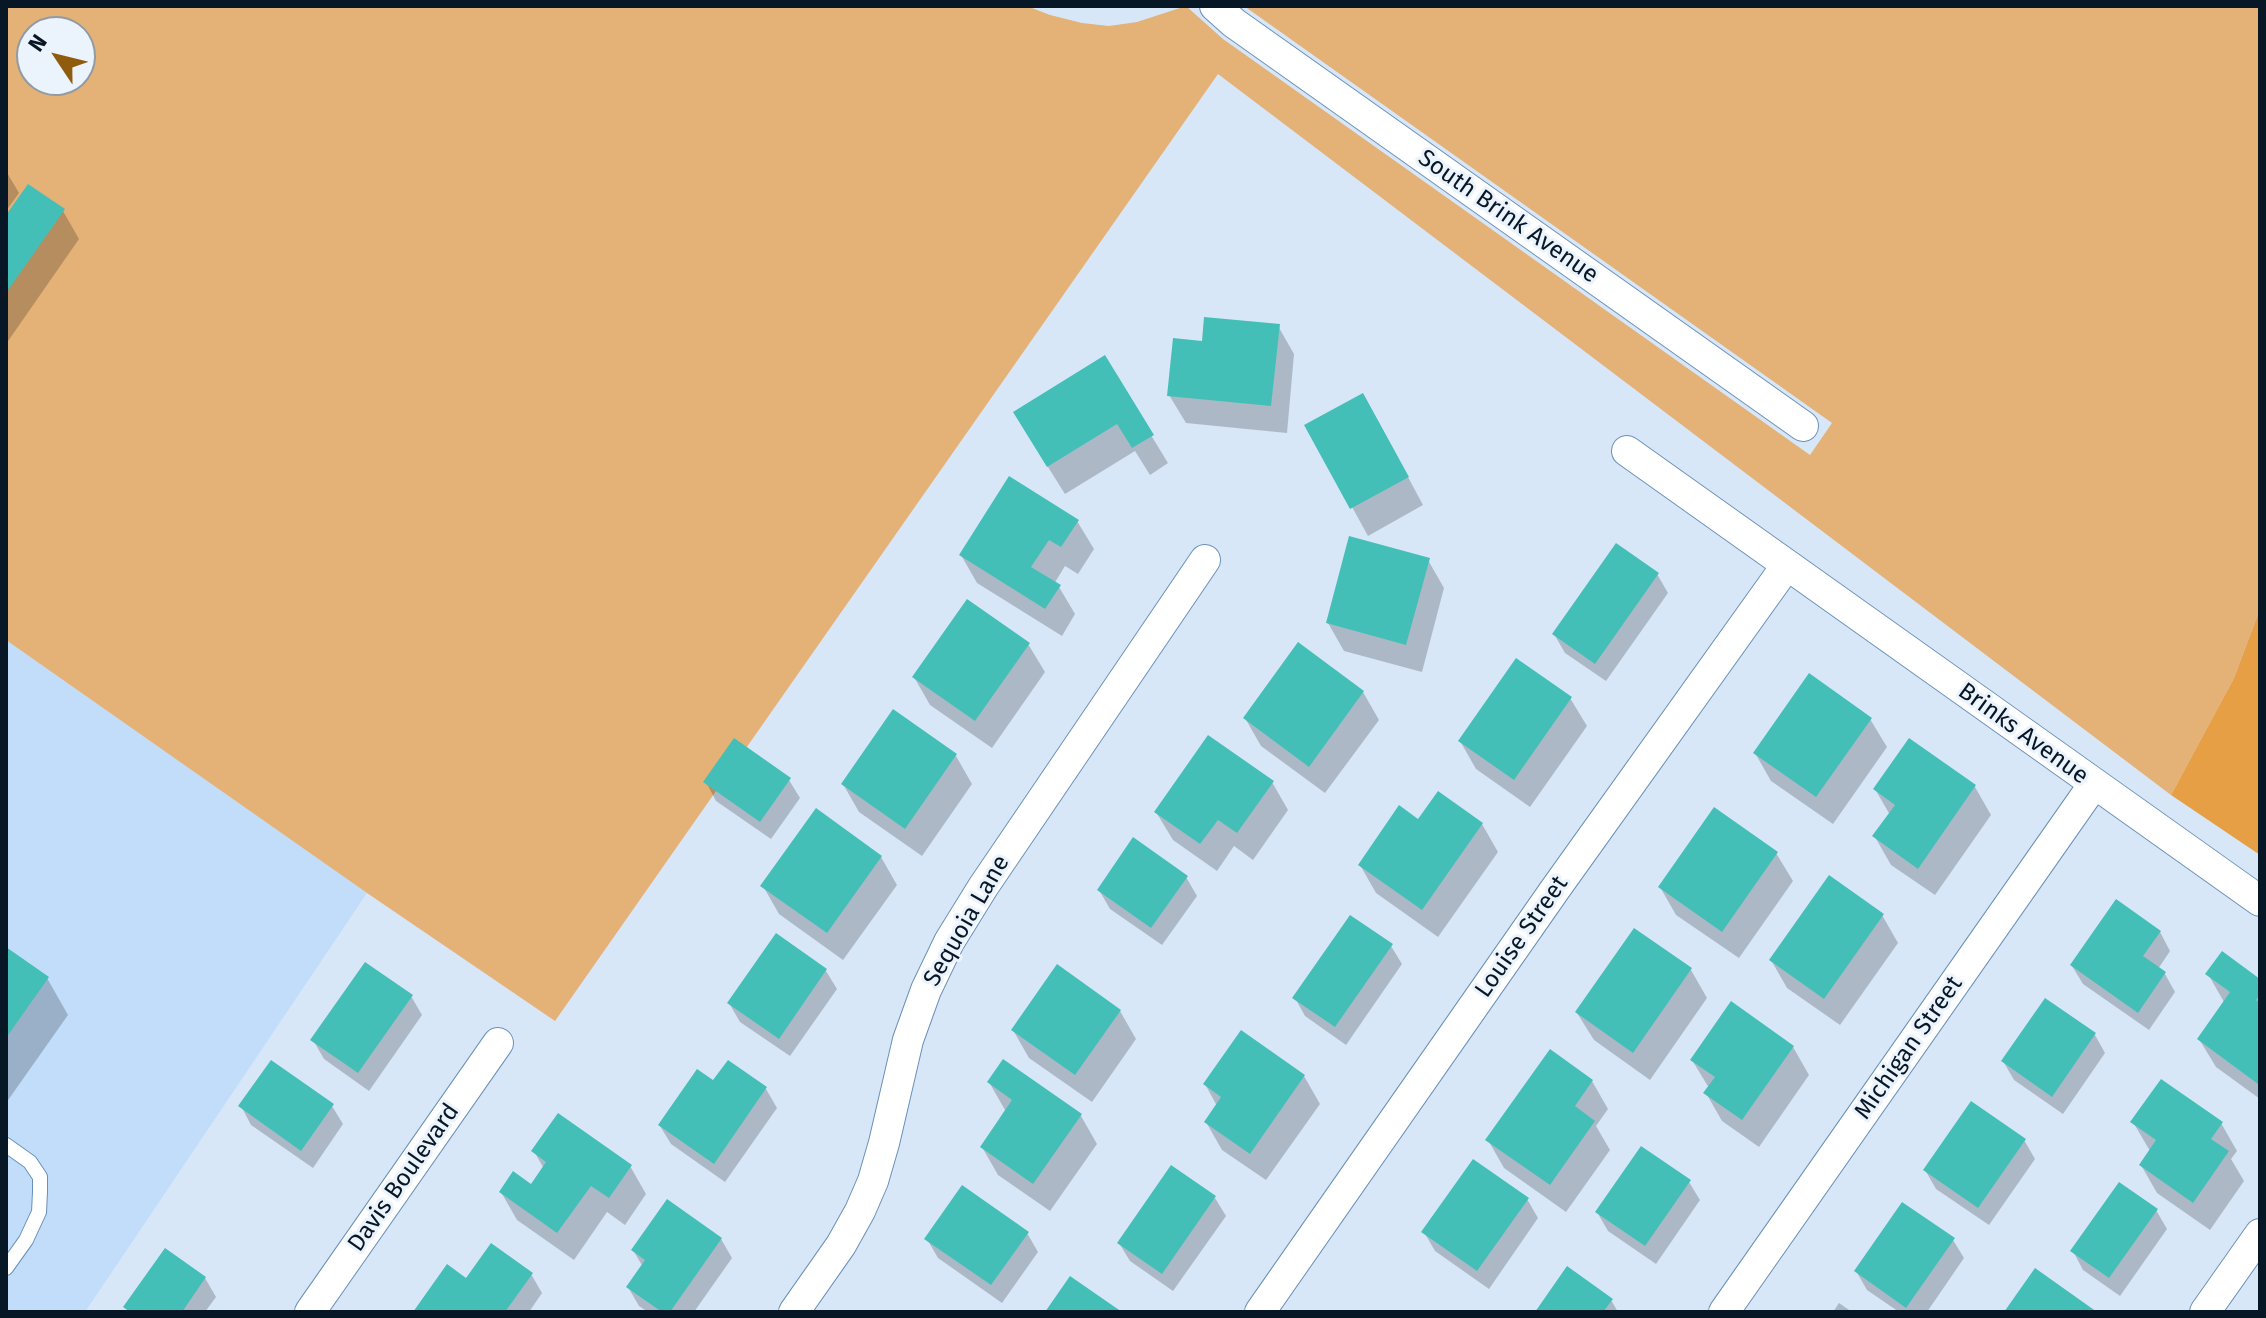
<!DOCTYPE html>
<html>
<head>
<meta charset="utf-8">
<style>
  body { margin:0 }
  #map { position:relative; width:2266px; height:1318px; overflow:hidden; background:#d7e7f8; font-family:"Fira Sans",sans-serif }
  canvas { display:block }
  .frame { position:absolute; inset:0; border:8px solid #081726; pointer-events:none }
  .north { position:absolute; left:16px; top:16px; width:80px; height:80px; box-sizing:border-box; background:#ebf3fc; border:2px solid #909ba6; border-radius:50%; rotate:305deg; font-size:22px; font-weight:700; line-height:32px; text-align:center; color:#081726 }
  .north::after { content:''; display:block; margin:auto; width:28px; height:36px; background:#8f5b0d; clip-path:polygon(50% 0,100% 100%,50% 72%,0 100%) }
</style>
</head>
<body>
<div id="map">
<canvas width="2266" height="1318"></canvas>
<div class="frame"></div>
<div class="north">N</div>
</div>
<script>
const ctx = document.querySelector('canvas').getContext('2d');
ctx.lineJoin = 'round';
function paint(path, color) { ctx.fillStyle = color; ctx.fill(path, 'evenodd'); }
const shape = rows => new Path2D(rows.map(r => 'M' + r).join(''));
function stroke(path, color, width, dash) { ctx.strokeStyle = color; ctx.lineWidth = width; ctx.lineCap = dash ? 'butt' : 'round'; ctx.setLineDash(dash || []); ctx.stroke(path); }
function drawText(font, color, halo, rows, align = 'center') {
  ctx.font = font + ' "Fira Sans",sans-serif'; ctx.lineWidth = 6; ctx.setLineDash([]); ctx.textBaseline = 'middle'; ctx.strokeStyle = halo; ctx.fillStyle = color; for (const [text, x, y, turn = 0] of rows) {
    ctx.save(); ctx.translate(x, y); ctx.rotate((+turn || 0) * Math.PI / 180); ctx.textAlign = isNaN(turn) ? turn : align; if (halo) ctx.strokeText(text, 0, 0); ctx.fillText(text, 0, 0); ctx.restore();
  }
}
paint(shape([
  [6,640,367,893,85,1312,6,1312]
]), '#c1ddfa');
paint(shape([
  [6,6,1027,6,1050,15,1082,23,1109,26,1137,22,1186,6,1223,39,1810,455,1832,423,1244,6,2260,6,2260,609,2234,678,2171,795,1218,74,555,1021,367,893,6,640],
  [32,32,80,32,80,80,32,80]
]), '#e4b177');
paint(shape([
  [2260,609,2260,855,2171,795,2234,678]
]), '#e79f45');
paint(shape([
  [6,171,19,193,6,211],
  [63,211,79,239,6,344,6,219],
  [1278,326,1294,354,1287,433,1186,423,1169,395,1204,343],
  [1104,358,1168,463,1150,475,1135,451,1065,494,1031,440],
  [1379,423,1423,505,1368,536,1307,425],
  [1077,521,1094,549,1078,574,1065,566,1054,584,1059,587,1075,614,1062,636,977,583,961,555],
  [1428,560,1444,588,1422,672,1344,651,1328,623],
  [1657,574,1668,593,1606,681,1565,653,1554,634],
  [1028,644,1045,672,992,748,930,705,914,677],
  [1363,692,1379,720,1325,793,1261,746,1245,718],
  [1570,698,1587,726,1530,807,1476,769,1460,741],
  [1870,719,1887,747,1833,824,1771,781,1755,753],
  [1909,741,1975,787,1991,815,1935,895,1891,865,1875,837,1890,815,1875,789],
  [956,756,972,784,922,856,859,812,843,784],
  [789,780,800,798,771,839,716,801,706,782],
  [1272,782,1288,810,1253,860,1234,846,1217,871,1173,840,1156,812],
  [1419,822,1482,824,1498,852,1438,937,1376,893,1360,865],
  [1776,853,1793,881,1739,958,1676,915,1660,887],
  [881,857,897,885,843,960,779,914,763,886],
  [1186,877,1197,896,1162,945,1110,909,1099,890],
  [1882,915,1898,943,1840,1025,1787,988,1771,960],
  [1635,931,1691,970,1707,998,1650,1080,1594,1040,1577,1013],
  [2160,932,2170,951,2158,969,2165,974,2175,992,2149,1030,2083,984,2072,966],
  [1391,946,1402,964,1346,1045,1305,1016,1295,998],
  [6,950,47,978,68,1015,6,1103],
  [826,971,837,989,790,1056,740,1022,729,1003],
  [2208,974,2260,981,2260,1099,2216,1067,2199,1039,2224,1002],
  [411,996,422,1015,369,1091,324,1059,313,1040],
  [1120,1011,1136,1039,1092,1102,1029,1058,1013,1030],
  [2095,1035,2105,1053,2063,1114,2014,1080,2003,1061],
  [1793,1047,1809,1075,1759,1147,1722,1121,1706,1093,1709,1088,1692,1060],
  [728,1062,766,1089,777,1108,725,1182,671,1144,660,1126,714,1083],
  [1304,1076,1320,1104,1266,1180,1222,1150,1206,1122,1217,1106,1205,1084],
  [1592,1081,1608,1109,1596,1126,1610,1150,1566,1212,1504,1168,1488,1140],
  [989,1082,1081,1116,1097,1144,1050,1211,998,1175,982,1147,1005,1110],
  [241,1106,332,1106,343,1124,313,1168,251,1125],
  [2133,1122,2221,1123,2237,1151,2231,1159,2244,1181,2210,1230,2157,1193,2141,1165,2150,1151],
  [2024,1140,2035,1159,1989,1225,1936,1189,1925,1170],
  [534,1151,630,1166,646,1194,625,1225,607,1212,574,1260,517,1220,501,1192,531,1186,544,1169],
  [1689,1182,1700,1200,1656,1264,1608,1231,1597,1212],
  [1215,1198,1226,1216,1173,1291,1130,1261,1119,1243],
  [1527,1199,1538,1218,1489,1289,1435,1251,1424,1232],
  [2156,1210,2167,1229,2120,1296,2083,1270,2073,1251],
  [1027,1233,1038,1252,1002,1303,938,1258,927,1239],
  [721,1239,732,1258,694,1312,648,1312,639,1306,628,1287,643,1267,633,1250],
  [1953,1240,1964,1258,1927,1312,1899,1312,1867,1290,1856,1271],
  [531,1274,542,1293,529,1312,416,1312,467,1281],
  [205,1278,216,1297,205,1312,128,1312,126,1308],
  [1611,1300,1618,1312,1537,1312],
  [1839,1303,1852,1312,1833,1312]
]), '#0003');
paint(shape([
  [28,184,65,209,6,293,6,215],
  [1204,317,1280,324,1271,406,1167,396,1173,338,1202,341],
  [1105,355,1154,435,1132,448,1117,424,1047,467,1013,412],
  [1363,393,1409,477,1350,509,1304,425],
  [1009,476,1079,520,1061,547,1049,540,1031,567,1061,585,1045,609,959,555],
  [1349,536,1430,558,1406,645,1326,623],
  [1616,543,1659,573,1595,664,1552,634],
  [967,599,1030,643,975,721,912,677],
  [1298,642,1364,691,1309,767,1243,718],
  [1516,658,1572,697,1514,780,1458,741],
  [1809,673,1872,718,1816,797,1753,753],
  [893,709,957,754,905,829,841,784],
  [1208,735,1274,781,1237,833,1218,820,1200,844,1154,812],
  [734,738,791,778,760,822,703,782],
  [1909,738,1976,785,1918,869,1872,836,1895,805,1873,789],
  [1438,791,1483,823,1422,910,1358,865,1399,805,1418,819],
  [1714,807,1778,852,1722,932,1658,887],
  [816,808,882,856,827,933,760,886],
  [1133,837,1188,876,1151,928,1097,890],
  [1829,875,1884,914,1824,999,1769,960],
  [2116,899,2161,931,2143,956,2166,972,2138,1013,2070,965],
  [1350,915,1393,944,1335,1027,1292,998],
  [1634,928,1692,968,1633,1053,1575,1012],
  [776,933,827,969,779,1039,727,1003],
  [6,947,49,977,6,1038],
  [2222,951,2260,979,2260,995,2256,1000,2260,1003,2260,1081,2258,1084,2197,1039,2230,992,2205,974],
  [365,962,413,995,358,1073,310,1040],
  [1057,964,1121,1010,1075,1075,1011,1030],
  [2045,998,2096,1033,2052,1097,2001,1061],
  [1731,1001,1794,1046,1742,1120,1703,1093,1715,1077,1690,1060],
  [1241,1030,1305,1075,1250,1154,1204,1122,1221,1097,1203,1084],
  [1550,1049,1593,1080,1575,1106,1595,1121,1550,1185,1485,1140],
  [1003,1059,1082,1114,1033,1184,980,1147,1012,1100,987,1082],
  [271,1060,334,1104,301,1151,238,1106],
  [728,1060,767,1087,714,1164,658,1125,697,1069,713,1080],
  [2161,1079,2223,1122,2211,1139,2229,1151,2193,1203,2139,1165,2156,1140,2130,1122],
  [1971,1101,2026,1139,1978,1208,1923,1170],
  [558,1113,632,1165,609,1198,591,1186,557,1233,499,1192,513,1171,531,1184,546,1162,531,1151],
  [1641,1146,1691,1180,1645,1246,1595,1212],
  [1473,1159,1529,1198,1477,1271,1421,1232],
  [1171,1165,1216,1196,1162,1274,1117,1243],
  [2119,1182,2158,1209,2109,1278,2070,1251],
  [962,1185,1029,1232,991,1285,924,1239],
  [667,1199,722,1238,670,1312,662,1312,626,1287,645,1260,631,1250],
  [1902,1202,1955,1238,1906,1308,1854,1271],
  [491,1243,533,1273,505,1312,413,1312,447,1264,466,1278],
  [165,1248,206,1277,182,1312,130,1312,123,1307],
  [1567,1266,1613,1299,1603,1312,1535,1312],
  [2035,1268,2097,1312,2004,1312],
  [1070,1276,1122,1312,1045,1312]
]), '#44bfb7');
const lane = shape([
  [6,1145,30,1162,40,1177,40,1192,39,1212,26,1240,6,1268]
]);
const street = shape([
  [1215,6,1234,23,1803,426],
  [1627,451,2260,901],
  [310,1312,498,1043],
  [794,1312,841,1245,860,1211,873,1181,884,1143,908,1040,926,990,949,942,983,887,1205,560],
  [1260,1312,1556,888,1787,565],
  [1724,1312,2094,784],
  [2205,1312,2260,1234]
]);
stroke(lane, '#6a91b8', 16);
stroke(street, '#6a91b8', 32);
stroke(lane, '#fff', 14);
stroke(street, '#fff', 30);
drawText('24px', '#081726', '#ebf3fc', [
  ["South Brink Avenue",1508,217,35],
  ["Brinks Avenue",2023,734,36],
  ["Sequoia Lane",967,921,-60],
  ["Louise Street",1522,937,-55],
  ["Michigan Street",1909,1048,-55],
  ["Davis Boulevard",404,1178,-55]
]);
</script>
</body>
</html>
